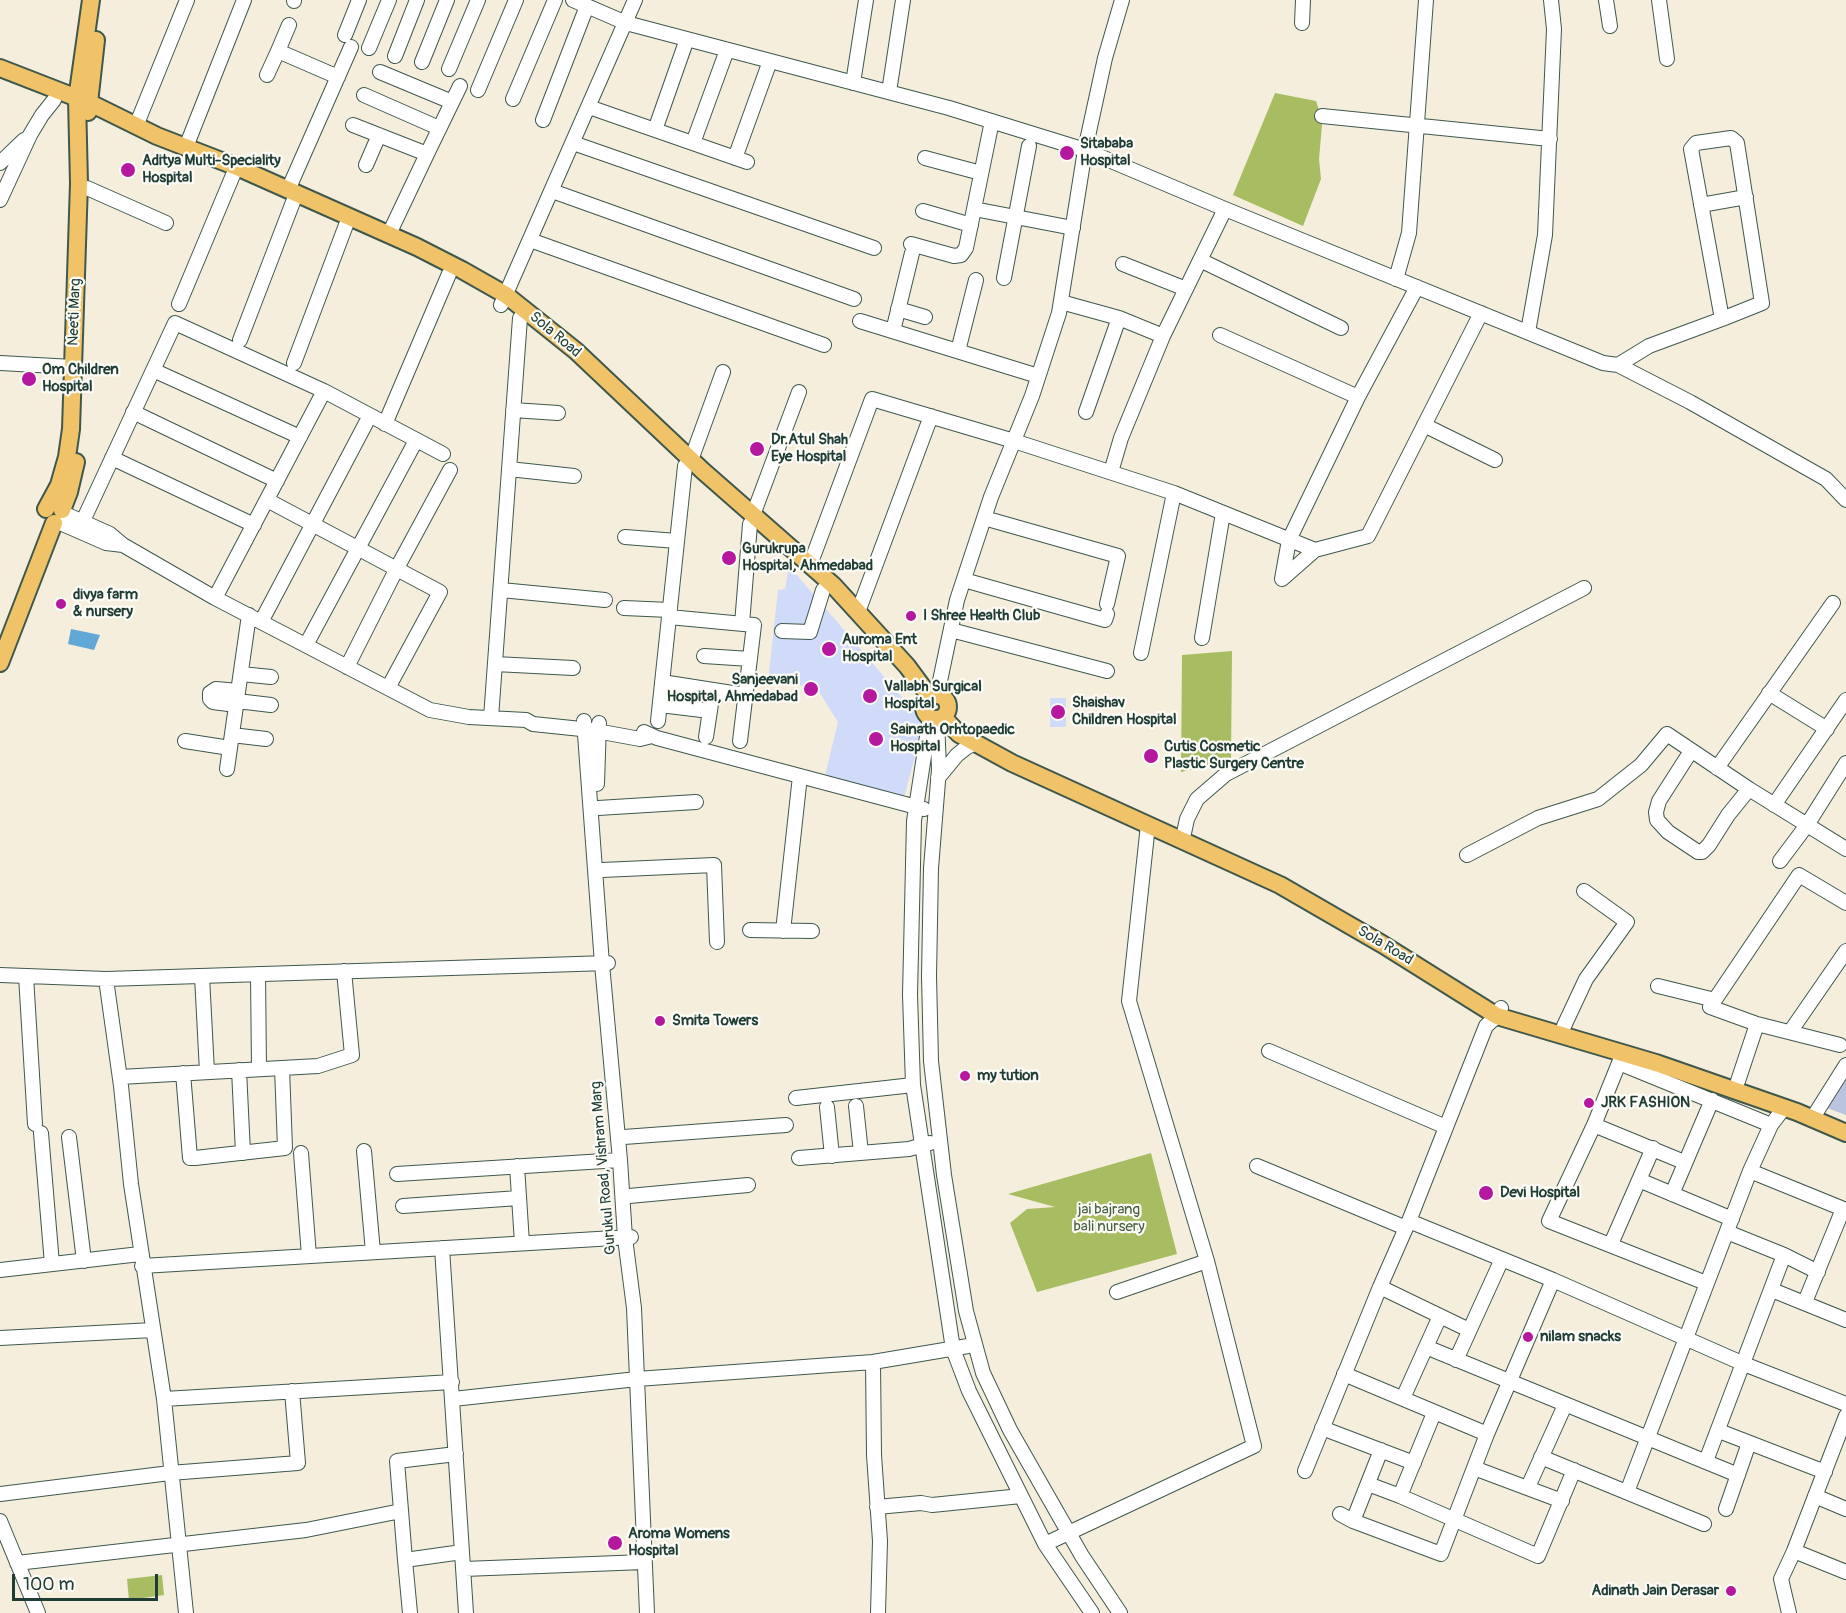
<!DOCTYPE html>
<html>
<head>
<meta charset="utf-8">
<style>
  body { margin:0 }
  #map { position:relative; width:1846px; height:1613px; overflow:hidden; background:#f5eedc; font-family:Pangolin,sans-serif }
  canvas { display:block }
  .scale { position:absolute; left:12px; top:1574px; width:146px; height:27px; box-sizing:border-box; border:3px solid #1f3d34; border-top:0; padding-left:8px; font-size:18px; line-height:21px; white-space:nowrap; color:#1f3d34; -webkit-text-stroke:4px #fdfcf7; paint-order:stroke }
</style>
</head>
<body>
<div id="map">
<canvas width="1846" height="1613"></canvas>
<div class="scale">100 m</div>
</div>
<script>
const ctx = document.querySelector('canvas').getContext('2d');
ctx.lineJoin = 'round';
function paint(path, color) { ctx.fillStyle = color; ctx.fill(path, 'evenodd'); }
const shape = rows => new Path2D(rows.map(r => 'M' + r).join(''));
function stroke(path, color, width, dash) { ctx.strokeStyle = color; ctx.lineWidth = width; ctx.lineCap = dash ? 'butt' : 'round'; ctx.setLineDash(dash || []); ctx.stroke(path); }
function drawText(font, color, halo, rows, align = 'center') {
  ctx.font = font + ' Pangolin,sans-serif'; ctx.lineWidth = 4.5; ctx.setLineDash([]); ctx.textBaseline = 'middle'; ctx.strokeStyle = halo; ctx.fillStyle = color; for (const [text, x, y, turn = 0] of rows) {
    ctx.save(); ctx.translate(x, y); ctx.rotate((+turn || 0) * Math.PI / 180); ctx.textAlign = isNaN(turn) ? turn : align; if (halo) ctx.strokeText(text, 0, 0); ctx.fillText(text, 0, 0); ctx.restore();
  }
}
paint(shape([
  [789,566,924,723,903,801,824,780,838,722,816,687,768,682,778,590,785,589],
  [1050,698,1066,698,1066,727,1050,727]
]), '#d0daf9');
paint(shape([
  [1846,1078,1846,1115,1827,1108]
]), '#bac4de');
paint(shape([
  [1275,93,1316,101,1320,113,1322,125,1319,159,1321,179,1303,226,1233,195],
  [1232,651,1231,760,1181,772,1182,655],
  [1151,1153,1177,1254,1037,1292,1010,1223,1027,1209,1055,1207,1008,1194],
  [162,1575,164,1595,129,1600,127,1579]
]), '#a8bd62');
paint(shape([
  [71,629,100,635,94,650,68,644]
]), '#61a8d7');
const minor = shape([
  [573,0,626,23,949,108,1085,150,1225,209,1603,363,1618,365,1690,402,1826,479,1846,500],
  [1606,0,1610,26],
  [1659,0,1667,59],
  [294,1,294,0],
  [1302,23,1303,0],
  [345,35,359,0],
  [369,48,389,0],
  [278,51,289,25],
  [395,56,417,0],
  [422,62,447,0],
  [449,69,478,0],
  [380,72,452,102],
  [267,75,278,51,338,77],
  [853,83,866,0],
  [478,90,516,0],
  [889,92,903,0],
  [364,95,439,128],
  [513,99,555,0],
  [589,107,747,162],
  [1322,116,1550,139],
  [543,120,587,6],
  [353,125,427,154,460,86],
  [136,126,187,0],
  [655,130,687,39],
  [573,143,874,248],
  [693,143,727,50],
  [186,147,244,0],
  [735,158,770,61],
  [925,158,981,173],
  [0,163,24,140],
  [366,165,379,135],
  [87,188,166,223],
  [288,190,351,47],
  [552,191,854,299],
  [0,200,30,135,42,115,54,100],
  [1701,205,1746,197],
  [974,209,1073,228],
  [923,211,971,225],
  [389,234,427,154],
  [530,240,824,345],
  [911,244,954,256,961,255,966,248,992,121],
  [1200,260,1341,328],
  [1123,264,1186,289],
  [1004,278,1029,146],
  [1396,279,1409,233,1426,0],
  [1417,287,1358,397,1289,540,1282,579,1315,550,1368,536,1481,313],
  [1061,302,1119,318,1163,336],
  [179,304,233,175],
  [501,305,635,0],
  [898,309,925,317],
  [860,321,1038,376],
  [893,331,912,253],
  [1528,332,1545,235,1554,29,1551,0],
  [1220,335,1358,397],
  [240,340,293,202],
  [958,351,976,280],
  [0,363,73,367],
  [294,363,346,225],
  [1618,365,1649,346,1722,319,1762,303,1737,143,1731,138,1696,143,1691,149,1722,319],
  [153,370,300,437],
  [513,410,558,413],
  [133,412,277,481],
  [1086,412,1119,318],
  [385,424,449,274],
  [1424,425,1495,460],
  [112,458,254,525],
  [691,460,723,372],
  [509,469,574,476],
  [1111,472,1121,438,1163,336,1225,209],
  [267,500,440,592,388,688],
  [63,513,110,534,123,545,215,598,430,710,469,717,526,720,533,724,591,730,640,739,652,736],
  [753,515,799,392],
  [984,518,1118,556,1107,604],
  [58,522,106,543,123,545],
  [82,523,175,323,324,391,443,454],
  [625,537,677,541],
  [810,565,872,399,1014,441,1174,493,1315,550],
  [964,580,1105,620,1107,614],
  [501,590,605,600],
  [215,598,324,391],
  [624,608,670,610],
  [858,612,931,416],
  [669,617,754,625,740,741],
  [261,622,366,423],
  [742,624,750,524],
  [951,630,1107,671],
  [782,631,810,632,823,590],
  [1202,638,1223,513],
  [306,645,413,446],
  [1141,653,1174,493],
  [704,656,750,659],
  [495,664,573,668],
  [347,667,397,568,450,470],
  [241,674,271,677],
  [662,682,745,695],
  [1769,693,1827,729],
  [937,695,957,600,991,497,1032,396,1059,313,1085,150,1105,58,1122,0],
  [237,701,271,705],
  [236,705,213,702,210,699,210,693,216,689,238,691],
  [660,705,710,711],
  [930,717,914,821,910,995,913,1085,953,1349,969,1391,1045,1544,1092,1613],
  [491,718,520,318],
  [937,719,939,769,931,868,929,976,931,1061,944,1175,966,1311,983,1373,1010,1430,1082,1556,1120,1613],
  [584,721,602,964,620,1160,625,1238,634,1308,647,1613],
  [658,721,685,466],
  [644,732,657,738,924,809],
  [232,735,266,739],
  [706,737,711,704],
  [185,741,230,748],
  [1691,751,1659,801,1656,812,1657,820,1668,832,1698,852,1702,852,1709,845,1728,815,1749,789],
  [1717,768,1833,603],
  [227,769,249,615],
  [938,778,957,755,967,747,976,743],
  [597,784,599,723],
  [1774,805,1846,700],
  [598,808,696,802],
  [1184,833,1187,819,1197,799,1226,774,1584,588],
  [1467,855,1538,818,1598,799,1641,765,1667,734,1749,789,1846,849],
  [1780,861,1807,825,1846,763],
  [602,870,714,865,717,942],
  [750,930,812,931],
  [783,931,800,776],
  [258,974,259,1068],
  [0,975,106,979,608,963],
  [26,976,35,1124],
  [202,976,207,1072],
  [106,979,121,1086,131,1184,164,1399,186,1613],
  [1658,986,1715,1000],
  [1564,1026,1586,979,1627,922,1584,891],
  [1790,1032,1846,951],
  [1840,1045,1757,1024,1710,1007,1799,875,1846,903],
  [1269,1051,1446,1127],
  [1623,1053,1594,1125,1549,1221,1706,1283],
  [1624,1065,1771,1125],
  [239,1070,243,1153],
  [183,1073,190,1158,195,1158,285,1148,282,1068],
  [120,1077,318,1066,352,1055,344,971],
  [1738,1081,1757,1024],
  [796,1098,913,1085],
  [856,1106,861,1153],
  [827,1107,832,1156],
  [1812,1119,1846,1065],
  [1594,1125,1684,1162],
  [41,1133,52,1264],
  [69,1137,84,1261],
  [624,1137,786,1125],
  [364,1151,373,1252],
  [301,1153,309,1256],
  [799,1158,909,1149,930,1143],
  [517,1166,522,1243],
  [1257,1166,1406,1228],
  [1750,1171,1846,1210],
  [397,1174,620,1160],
  [1639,1180,1732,1219],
  [1672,1194,1712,1100],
  [629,1196,748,1185],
  [403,1206,519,1198],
  [1409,1221,1553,1280,1744,1364,1846,1404],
  [1727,1232,1784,1255,1818,1272],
  [1611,1244,1653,1148],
  [442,1248,466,1613],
  [142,1266,631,1237],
  [0,1270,140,1254],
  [1380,1287,1469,1330],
  [1772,1290,1846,1320],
  [1117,1292,1207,1261],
  [1805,1302,1843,1209],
  [0,1338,153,1330],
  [1426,1347,1738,1475],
  [1456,1360,1502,1259],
  [873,1362,874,1455,880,1541,878,1613],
  [1344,1374,1487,1434],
  [1403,1398,1440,1316],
  [164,1399,452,1382],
  [453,1399,637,1379,873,1362,974,1345],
  [1322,1428,1414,1463],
  [1719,1431,1825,1472],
  [1541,1457,1704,1524],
  [1706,1461,1784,1255],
  [1474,1468,1562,1501],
  [1305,1471,1380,1287,1409,1221,1486,1026,1497,1016,1501,1008],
  [1368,1484,1400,1496,1538,1556,1574,1470],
  [1528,1487,1565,1405],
  [1627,1492,1750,1171,1771,1125,1784,1108],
  [0,1494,170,1473,298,1463,292,1391],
  [1400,1496,1434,1413],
  [1815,1496,1846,1509],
  [877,1507,921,1503,932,1505,1021,1496],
  [1726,1509,1749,1443],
  [1340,1514,1353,1521,1441,1554,1487,1434,1553,1280],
  [0,1521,38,1613],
  [1353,1521,1381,1450],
  [1045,1544,1254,1446,1207,1261,1129,1001,1148,825],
  [1794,1551,1846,1572],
  [405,1560,397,1461,456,1454],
  [17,1563,306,1530,401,1511],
  [464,1569,644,1562],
  [410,1613,405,1560,462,1552],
  [1789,1613,1781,1579,1794,1551,1846,1416]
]);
const major = shape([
  [0,68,90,103,157,136,237,167,417,247,462,270,506,295,576,351,703,471,833,585,907,666,930,697],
  [88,112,96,40],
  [46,509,59,485,67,457,71,429,79,183,77,99,91,0],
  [62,510,69,492,76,462],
  [0,663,54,523],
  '924 707a12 12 0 1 1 24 0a12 12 0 1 1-24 0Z',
  [943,717,959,734,1012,763,1280,885,1382,944,1497,1016,1656,1063,1797,1112,1846,1133]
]);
stroke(minor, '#3f584d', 16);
stroke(major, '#3f584d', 20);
stroke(minor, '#fff', 14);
stroke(major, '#f1c369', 16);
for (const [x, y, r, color] of [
  [1067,153,8,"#b5179e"],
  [128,170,8,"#b5179e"],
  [29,379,8,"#b5179e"],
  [757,449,8,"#b5179e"],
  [729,558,8,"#b5179e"],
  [61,604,6,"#b5179e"],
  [911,616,6,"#b5179e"],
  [829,649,8,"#b5179e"],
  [811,689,8,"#b5179e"],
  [870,696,8,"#b5179e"],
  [1058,712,8,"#b5179e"],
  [876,739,8,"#b5179e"],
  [1151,756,8,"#b5179e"],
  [660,1021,6,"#b5179e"],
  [965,1076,6,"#b5179e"],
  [1589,1103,6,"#b5179e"],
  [1486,1193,8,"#b5179e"],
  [1528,1337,6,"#b5179e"],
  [615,1543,8,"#b5179e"],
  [1731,1591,6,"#b5179e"]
]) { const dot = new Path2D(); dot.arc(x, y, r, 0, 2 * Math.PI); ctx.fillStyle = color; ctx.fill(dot); stroke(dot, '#fdfcf7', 2); }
drawText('bold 15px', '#1f3d34', '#fdfcf7', [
  ["Sitababa",1080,144],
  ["Hospital",1080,161],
  ["Aditya Multi-Speciality",142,161],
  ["Hospital",142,178],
  ["Om Children",42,370],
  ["Hospital",42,387],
  ["Dr.Atul Shah",771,440],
  ["Eye Hospital",771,457],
  ["Gurukrupa",742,549],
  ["Hospital, Ahmedabad",742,566],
  ["divya farm",73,595],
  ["& nursery",73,612],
  ["I Shree Health Club",923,616],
  ["Auroma Ent",842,640],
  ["Hospital",842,657],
  ["Sanjeevani",798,680,"right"],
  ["Hospital, Ahmedabad",798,697,"right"],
  ["Vallabh Surgical",884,687],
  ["Hospital",884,704],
  ["Shaishav",1072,703],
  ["Children Hospital",1072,720],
  ["Sainath Orhtopaedic",890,730],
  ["Hospital",890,747],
  ["Cutis Cosmetic",1164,747],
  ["Plastic Surgery Centre",1164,764],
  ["Smita Towers",672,1021],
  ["my tution",977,1076],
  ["JRK FASHION",1601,1103],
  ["Devi Hospital",1500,1193],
  ["nilam snacks",1540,1337],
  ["Aroma Womens",628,1534],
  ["Hospital",628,1551],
  ["Adinath Jain Derasar",1719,1591,"right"]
], 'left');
drawText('15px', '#1f3d34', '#fdfcf7', [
  ["Neeti Marg",75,312,-88],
  ["Sola Road",555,335,40],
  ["Sola Road",1385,946,31],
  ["Gurukul Road, Vishram Marg",604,1168,-95]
]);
drawText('15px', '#486342', '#fdfcf7', [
  ["jai bajrang",1109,1210],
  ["bali nursery",1109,1227]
]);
</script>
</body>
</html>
